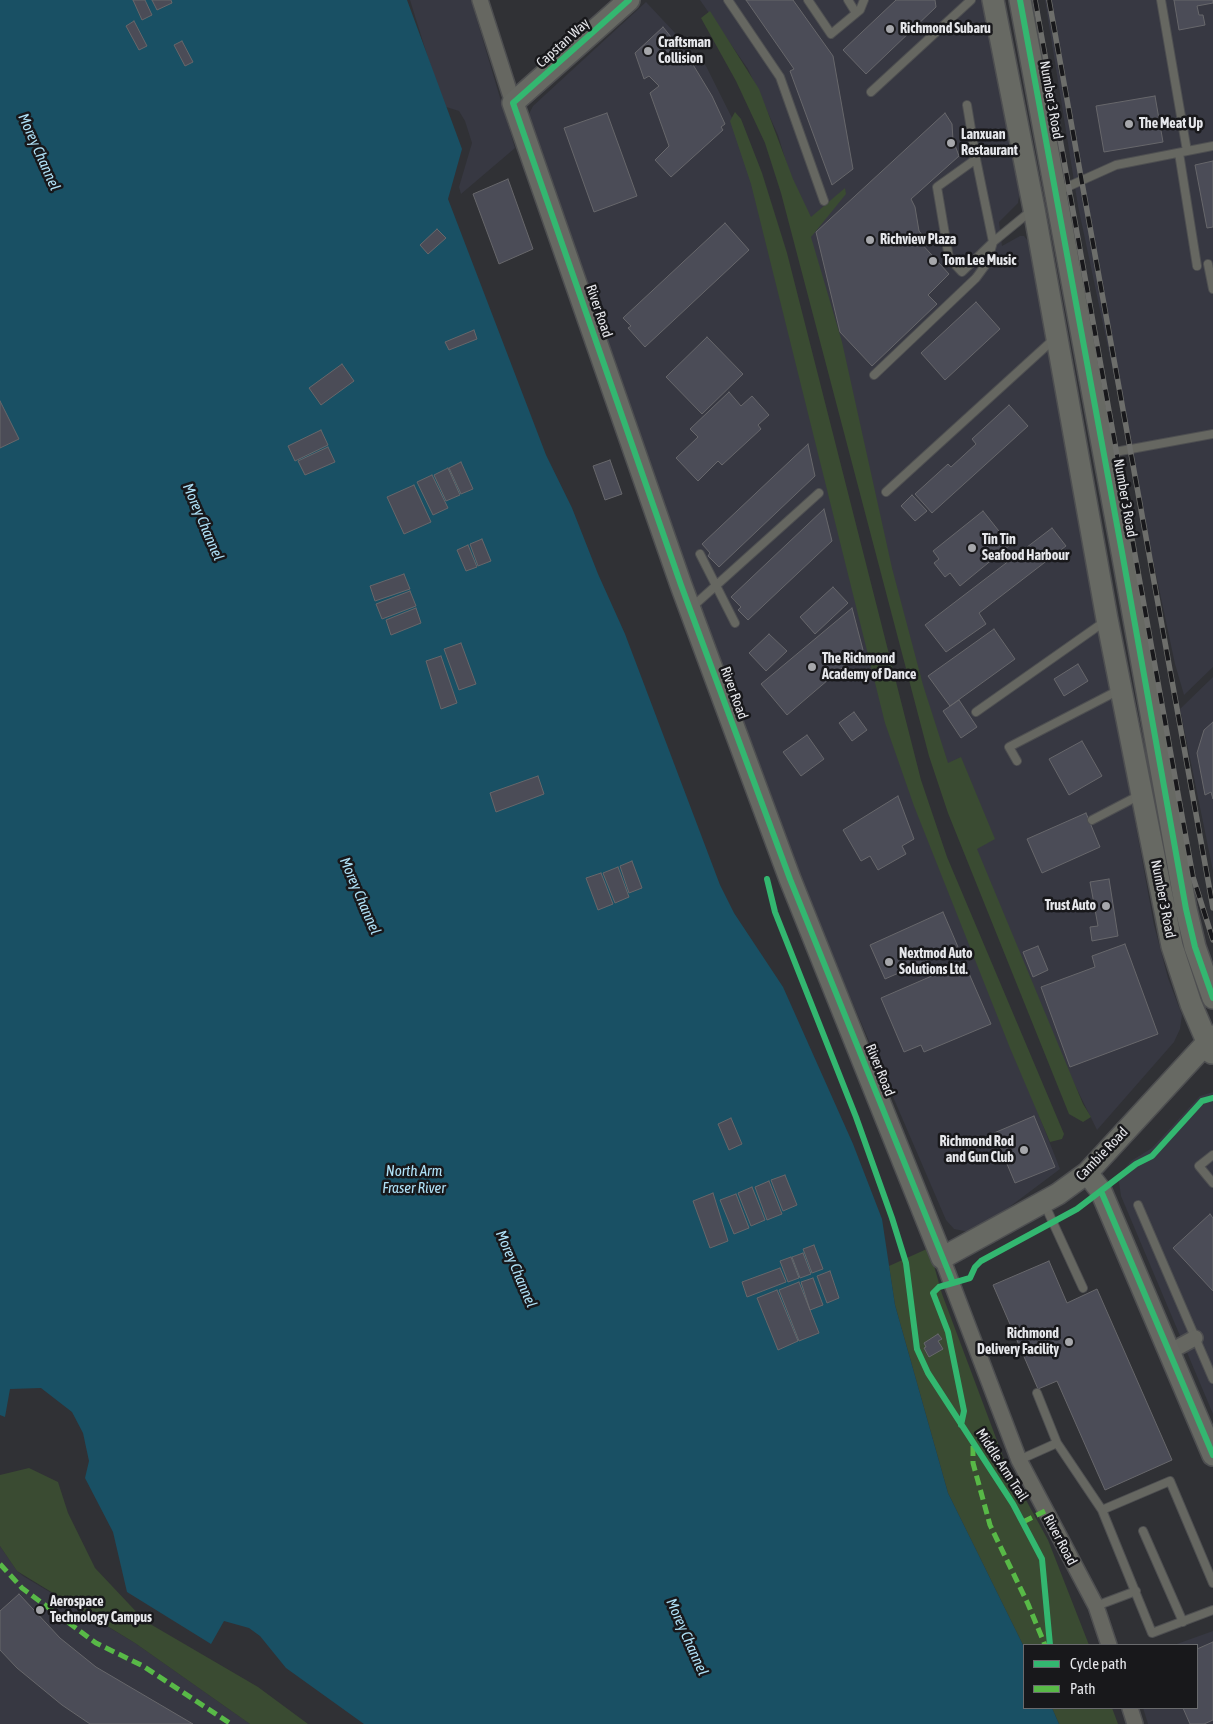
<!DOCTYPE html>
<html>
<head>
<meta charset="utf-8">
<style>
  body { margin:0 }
  #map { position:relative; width:1213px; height:1724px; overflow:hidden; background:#303135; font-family:"Asap Condensed",sans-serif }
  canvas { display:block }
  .legend { position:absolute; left:1023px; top:1644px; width:175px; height:65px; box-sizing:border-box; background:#18181b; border:1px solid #6a6b6e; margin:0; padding:6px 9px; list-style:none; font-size:15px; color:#e6e7eb }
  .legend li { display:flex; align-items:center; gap:10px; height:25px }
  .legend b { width:25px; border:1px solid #6a6b6e }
</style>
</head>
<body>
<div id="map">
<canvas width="1213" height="1724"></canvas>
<ul class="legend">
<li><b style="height:6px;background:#33b770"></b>Cycle path</li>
<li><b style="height:6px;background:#58b947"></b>Path</li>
</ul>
</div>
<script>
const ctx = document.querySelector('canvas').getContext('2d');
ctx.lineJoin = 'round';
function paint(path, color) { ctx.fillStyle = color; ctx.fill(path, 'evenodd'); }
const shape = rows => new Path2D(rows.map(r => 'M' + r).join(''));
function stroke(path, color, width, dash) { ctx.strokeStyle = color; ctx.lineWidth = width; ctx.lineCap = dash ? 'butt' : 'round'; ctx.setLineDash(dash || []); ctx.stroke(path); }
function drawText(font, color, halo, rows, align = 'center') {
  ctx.font = font + ' "Asap Condensed",sans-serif'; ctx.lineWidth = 5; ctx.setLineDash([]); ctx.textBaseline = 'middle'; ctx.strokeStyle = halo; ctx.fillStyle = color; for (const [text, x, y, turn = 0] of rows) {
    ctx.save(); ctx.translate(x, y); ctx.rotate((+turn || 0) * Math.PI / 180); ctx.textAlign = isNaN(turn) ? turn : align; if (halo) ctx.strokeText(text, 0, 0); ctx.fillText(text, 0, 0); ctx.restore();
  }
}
paint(shape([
  [410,0,471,0,515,148,461,194,459,187,472,143,465,121,459,111,443,106],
  [700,0,986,0,1020,190,1018,203,999,222,1002,246,1020,236,1024,236,1030,243,1154,925,1168,978,1182,1015,1180,1029,1174,1042,1097,1130,1007,947,920,692,832,317,778,135,748,69],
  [1045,0,1213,0,1213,667,1184,695,1175,664,1078,206],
  [646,2,706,66,743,140,896,750,1060,1169,1004,1211,969,1232,954,1229,946,1220,798,876,694,596,527,118,533,106],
  [1213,677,1213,871,1180,709],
  [1213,1092,1213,1414,1121,1196,1119,1182,1123,1171,1131,1161,1152,1148,1200,1096],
  [0,1546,17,1571,23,1576,135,1643,250,1724,0,1724],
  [1213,1631,1213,1724,1148,1724,1143,1708,1197,1708,1197,1645,1174,1645]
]), '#373842');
paint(shape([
  [710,11,759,89,793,179,811,217,845,188,846,194,811,237,842,342,892,568,923,685,948,763,961,757,995,839,977,849,1083,1104,1091,1117,1083,1122,1069,1114,948,813,929,756,781,193,765,143,736,81,701,18],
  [735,112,741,119,762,173,787,253,921,780,947,857,1064,1134,1062,1139,1050,1142,1010,1048,914,806,885,723,751,184,730,121],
  [929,1248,942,1294,1005,1462,1048,1540,1089,1645,1024,1647,948,1493,895,1305,889,1266],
  [29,1468,58,1482,68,1513,95,1568,145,1621,258,1687,308,1724,250,1724,135,1643,17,1571,0,1546,0,1475],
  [1052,1708,1112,1708,1118,1724,1059,1724]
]), '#3a4b32');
paint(shape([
  [0,0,407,0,462,149,448,199,546,455,572,508,598,574,625,634,720,885,734,913,783,987,853,1144,882,1219,895,1305,948,1493,1024,1647,1024,1708,1052,1708,1059,1724,364,1724,286,1668,260,1636,249,1628,224,1621,211,1644,127,1592,113,1532,85,1478,89,1461,83,1433,72,1412,41,1388,10,1389,5,1417,0,1415]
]), '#195064');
const building = shape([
  [133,0,145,0,152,15,142,20,133,0],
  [152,0,171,0,172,3,157,10,152,0],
  [746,0,793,0,833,56,853,169,832,185,790,71,794,69,746,0],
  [896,0,935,0,936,7,866,74,843,50,896,0],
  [1174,0,1213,0,1213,3,1197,6,1199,15,1203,15,1205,25,1179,30,1174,0],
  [134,21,147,46,139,50,126,26,134,21],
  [663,27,692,63,712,96,725,124,721,127,723,130,671,177,655,160,669,146,650,93,659,86,649,76,644,79,635,53,663,27],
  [182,41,193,62,185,66,174,45,182,41],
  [1155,96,1163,142,1104,152,1096,106,1155,96],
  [607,113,637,196,594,212,564,128,607,113],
  [945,113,952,124,953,140,959,156,911,199,915,207,919,231,925,238,920,242,949,274,928,295,937,304,872,366,840,332,816,232,945,113],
  [1213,161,1213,227,1207,228,1195,165,1213,161],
  [508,179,533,249,499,264,473,194,508,179],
  [725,223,749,250,645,347,628,328,631,326,623,318,725,223],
  [437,229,446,238,428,254,420,245,437,229],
  [976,302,1000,329,945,380,921,353,976,302],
  [474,330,477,339,449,350,445,342,474,330],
  [707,337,743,374,702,414,666,377,707,337],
  [342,364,354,381,321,405,309,388,342,364],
  [729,392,741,406,752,396,769,415,758,425,761,429,722,465,718,461,698,481,676,458,698,437,690,429,729,392],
  [0,401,19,439,0,448,0,401],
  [1009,405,1028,426,932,513,915,494,948,464,951,467,976,444,972,439,1009,405],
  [321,430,328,445,295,461,288,446,321,430],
  [808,444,815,476,719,567,708,556,710,553,702,544,808,444],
  [328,447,335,462,305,475,298,461,328,447],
  [610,460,622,494,605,500,593,466,610,460],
  [461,462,473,489,461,494,449,468,461,462],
  [448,468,460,495,446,501,434,475,448,468],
  [432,475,448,508,433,515,417,482,432,475],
  [414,485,431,522,404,534,387,497,414,485],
  [912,495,927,511,915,521,901,506,912,495],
  [824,509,832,541,748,620,738,610,741,607,731,597,824,509],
  [983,511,1010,545,960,586,950,573,945,577,934,563,939,559,933,551,983,511],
  [1052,528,1066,546,979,613,986,624,946,652,925,625,1052,528],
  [482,539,491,561,478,566,470,544,482,539],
  [468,545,477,567,466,571,457,550,468,545],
  [404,574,410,589,375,601,370,586,404,574],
  [833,587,848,603,815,634,800,617,833,587],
  [410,591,416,606,382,619,376,604,410,591],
  [416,608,421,623,391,635,386,620,416,608],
  [852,608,863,650,787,715,761,684,852,608],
  [994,629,1015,659,950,706,928,676,994,629],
  [769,634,787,651,766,671,749,653,769,634],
  [461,643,476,684,459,690,444,649,461,643],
  [441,656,457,703,441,709,426,661,441,656],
  [1078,664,1088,681,1064,696,1054,679,1078,664],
  [959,700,977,727,961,738,943,711,959,700],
  [854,712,867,730,852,741,839,723,854,712],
  [1213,722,1213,799,1211,792,1205,795,1197,753,1204,730,1213,722],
  [807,735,824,759,801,776,783,752,807,735],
  [1082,741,1102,776,1069,795,1049,759,1082,741],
  [538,776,544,794,496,812,490,793,538,776],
  [898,796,914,839,902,846,906,854,878,870,870,856,861,861,843,830,898,796],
  [1086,813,1100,847,1042,873,1027,839,1086,813],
  [632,861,642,888,629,893,620,866,632,861],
  [618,867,629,897,615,903,603,873,618,867],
  [601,873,613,904,598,910,586,878,601,873],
  [1109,879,1118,936,1092,941,1090,927,1098,926,1090,882,1109,879],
  [943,912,958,947,885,979,870,945,943,912],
  [1125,944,1158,1034,1070,1067,1041,987,1095,967,1092,956,1125,944],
  [1038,946,1048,970,1033,977,1023,952,1038,946],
  [964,962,991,1024,924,1052,921,1045,904,1052,881,998,964,962],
  [1034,1116,1055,1167,1015,1183,994,1133,1034,1116],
  [731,1118,742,1144,729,1150,718,1124,731,1118],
  [785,1175,797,1205,783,1211,771,1180,785,1175],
  [769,1181,782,1214,767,1220,755,1187,769,1181],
  [752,1187,765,1220,751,1226,738,1193,752,1187],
  [713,1193,728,1241,710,1248,693,1201,713,1193],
  [736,1194,749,1228,734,1234,720,1200,736,1194],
  [1210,1214,1213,1218,1213,1291,1173,1248,1210,1214],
  [814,1245,823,1269,812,1273,803,1249,814,1245],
  [803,1253,811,1274,800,1278,792,1257,803,1253],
  [791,1257,799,1278,788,1282,780,1261,791,1257],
  [1049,1261,1067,1303,1097,1289,1172,1460,1105,1490,1057,1381,1038,1389,993,1285,1049,1261],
  [780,1268,786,1282,747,1297,742,1282,780,1268],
  [830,1271,839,1298,827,1303,817,1276,830,1271],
  [813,1278,823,1305,810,1310,801,1282,813,1278],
  [799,1282,819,1333,799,1341,779,1290,799,1282],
  [777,1290,798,1341,778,1350,757,1298,777,1290],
  [938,1334,942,1339,938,1341,943,1349,929,1357,924,1348,926,1347,924,1343,938,1334],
  [19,1594,60,1638,96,1667,193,1724,90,1724,62,1705,17,1668,0,1650,0,1611,19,1594],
  [1213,1642,1213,1720,1204,1724,1190,1724,1183,1708,1197,1708,1197,1649,1213,1642]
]);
paint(building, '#4b4c57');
stroke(building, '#67676b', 1);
const lane = shape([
  [728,0,780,77,824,201],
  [808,0,831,34,860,10,864,0],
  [848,0,856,13],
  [1161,0,1187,151],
  [871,92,971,0],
  [967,105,976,159],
  [1179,153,1197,266],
  [976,159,993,242,962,272,949,258,937,187,976,159],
  [1056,192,1116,165,1213,146],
  [1208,264,1213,289],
  [874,375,976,278,987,263,993,242,1032,210],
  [1104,454,1213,434],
  [886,492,1054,339],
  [700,554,735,623],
  [691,608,819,493],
  [976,712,1104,622],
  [1017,761,1009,747,1119,690],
  [1092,820,1140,795],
  [1213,1155,1199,1166,1213,1183],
  [1044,1203,1083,1288],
  [1138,1205,1213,1379],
  [1057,1443,1102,1510],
  [1019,1460,1057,1443,1037,1393],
  [1143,1531,1183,1622],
  [1213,1583,1170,1481,1102,1510,1152,1633,1213,1610],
  [1096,1606,1136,1591]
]);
const street = shape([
  [480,0,513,103],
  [942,1258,1019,1460,1096,1606,1109,1645],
  [1169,1352,1195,1338],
  [1130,1708,1135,1724]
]);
const secondary = shape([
  [629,0,513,103,681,585,790,879,942,1258,1058,1194,1087,1173,1213,1036],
  [993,0,1034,209,1107,619,1172,946,1191,1004,1212,1053],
  [1020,0,1122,552,1186,909,1195,947,1213,998],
  [1087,1173,1101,1191,1213,1455]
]);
stroke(lane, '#4e4f51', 10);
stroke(street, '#4e4f51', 18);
stroke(secondary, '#4e4f51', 24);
stroke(lane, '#666761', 8);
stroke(street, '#666761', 15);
stroke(secondary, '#676963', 21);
const rail = shape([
  [1035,0,1193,877,1213,940],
  [1049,0,1213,908]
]);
stroke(rail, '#6d6e6b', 5.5);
stroke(rail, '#18181b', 4, [11]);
stroke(shape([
  [973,1446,973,1463,990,1525,1028,1604,1045,1645],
  [1023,1522,1045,1511],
  [0,1564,22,1588,96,1643,143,1666,231,1724]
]), '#58b947', 5, [10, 5]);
stroke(shape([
  [629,0,513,103,681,585,790,879,953,1283],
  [1020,0,1122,552,1186,909,1195,947,1213,998],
  [767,879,775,912,856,1117,892,1218,906,1263,917,1349,928,1373,1013,1504,1042,1559,1050,1645],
  [1101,1191,1213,1455],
  [961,1425,964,1411,948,1332,933,1293,939,1287,970,1278,975,1267,981,1261,1077,1209,1136,1164,1152,1156,1202,1101,1213,1098]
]), '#33b770', 6);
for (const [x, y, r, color] of [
  [890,29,5,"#a6a7ab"],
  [648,51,5,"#a6a7ab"],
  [1129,124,5,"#a6a7ab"],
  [951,143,5,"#a6a7ab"],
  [870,240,5,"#a6a7ab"],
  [933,261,5,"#a6a7ab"],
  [972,548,5,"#a6a7ab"],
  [812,667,5,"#a6a7ab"],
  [1106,906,5,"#a6a7ab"],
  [889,962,5,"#a6a7ab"],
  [1024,1150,5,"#a6a7ab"],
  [1069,1342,5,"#a6a7ab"],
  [40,1610,5,"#a6a7ab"]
]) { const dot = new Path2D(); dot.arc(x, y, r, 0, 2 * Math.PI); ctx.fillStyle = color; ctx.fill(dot); stroke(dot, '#18181b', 2); }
drawText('bold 14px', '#e6e7eb', '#18181b', [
  ["Richmond Subaru",900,29],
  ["Craftsman",658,43],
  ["Collision",658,59],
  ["The Meat Up",1139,124],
  ["Lanxuan",961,135],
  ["Restaurant",961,151],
  ["Richview Plaza",880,240],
  ["Tom Lee Music",943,261],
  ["Tin Tin",982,540],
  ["Seafood Harbour",982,556],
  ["The Richmond",822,659],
  ["Academy of Dance",822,675],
  ["Trust Auto",1096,906,"right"],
  ["Nextmod Auto",899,954],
  ["Solutions Ltd.",899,970],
  ["Richmond Rod",1014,1142,"right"],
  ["and Gun Club",1014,1158,"right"],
  ["Richmond",1059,1334,"right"],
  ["Delivery Facility",1059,1350,"right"],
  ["Aerospace",50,1602],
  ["Technology Campus",50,1618]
], 'left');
drawText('14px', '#e6e7eb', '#18181b', [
  ["Capstan Way",563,43,-42],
  ["Number 3 Road",1051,100,80],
  ["River Road",599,311,71],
  ["Number 3 Road",1125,498,80],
  ["River Road",734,693,70],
  ["Number 3 Road",1163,899,79],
  ["River Road",880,1070,68],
  ["Cambie Road",1102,1154,-46],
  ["Middle Arm Trail",1002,1465,57],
  ["River Road",1060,1540,62]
]);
drawText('italic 15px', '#b0e2f8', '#18181b', [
  ["Morey Channel",39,152,66],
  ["Morey Channel",203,522,67],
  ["Morey Channel",360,896,67],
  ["North Arm",414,1171],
  ["Fraser River",414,1188],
  ["Morey Channel",516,1269,67],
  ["Morey Channel",687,1637,66]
]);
</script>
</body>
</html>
